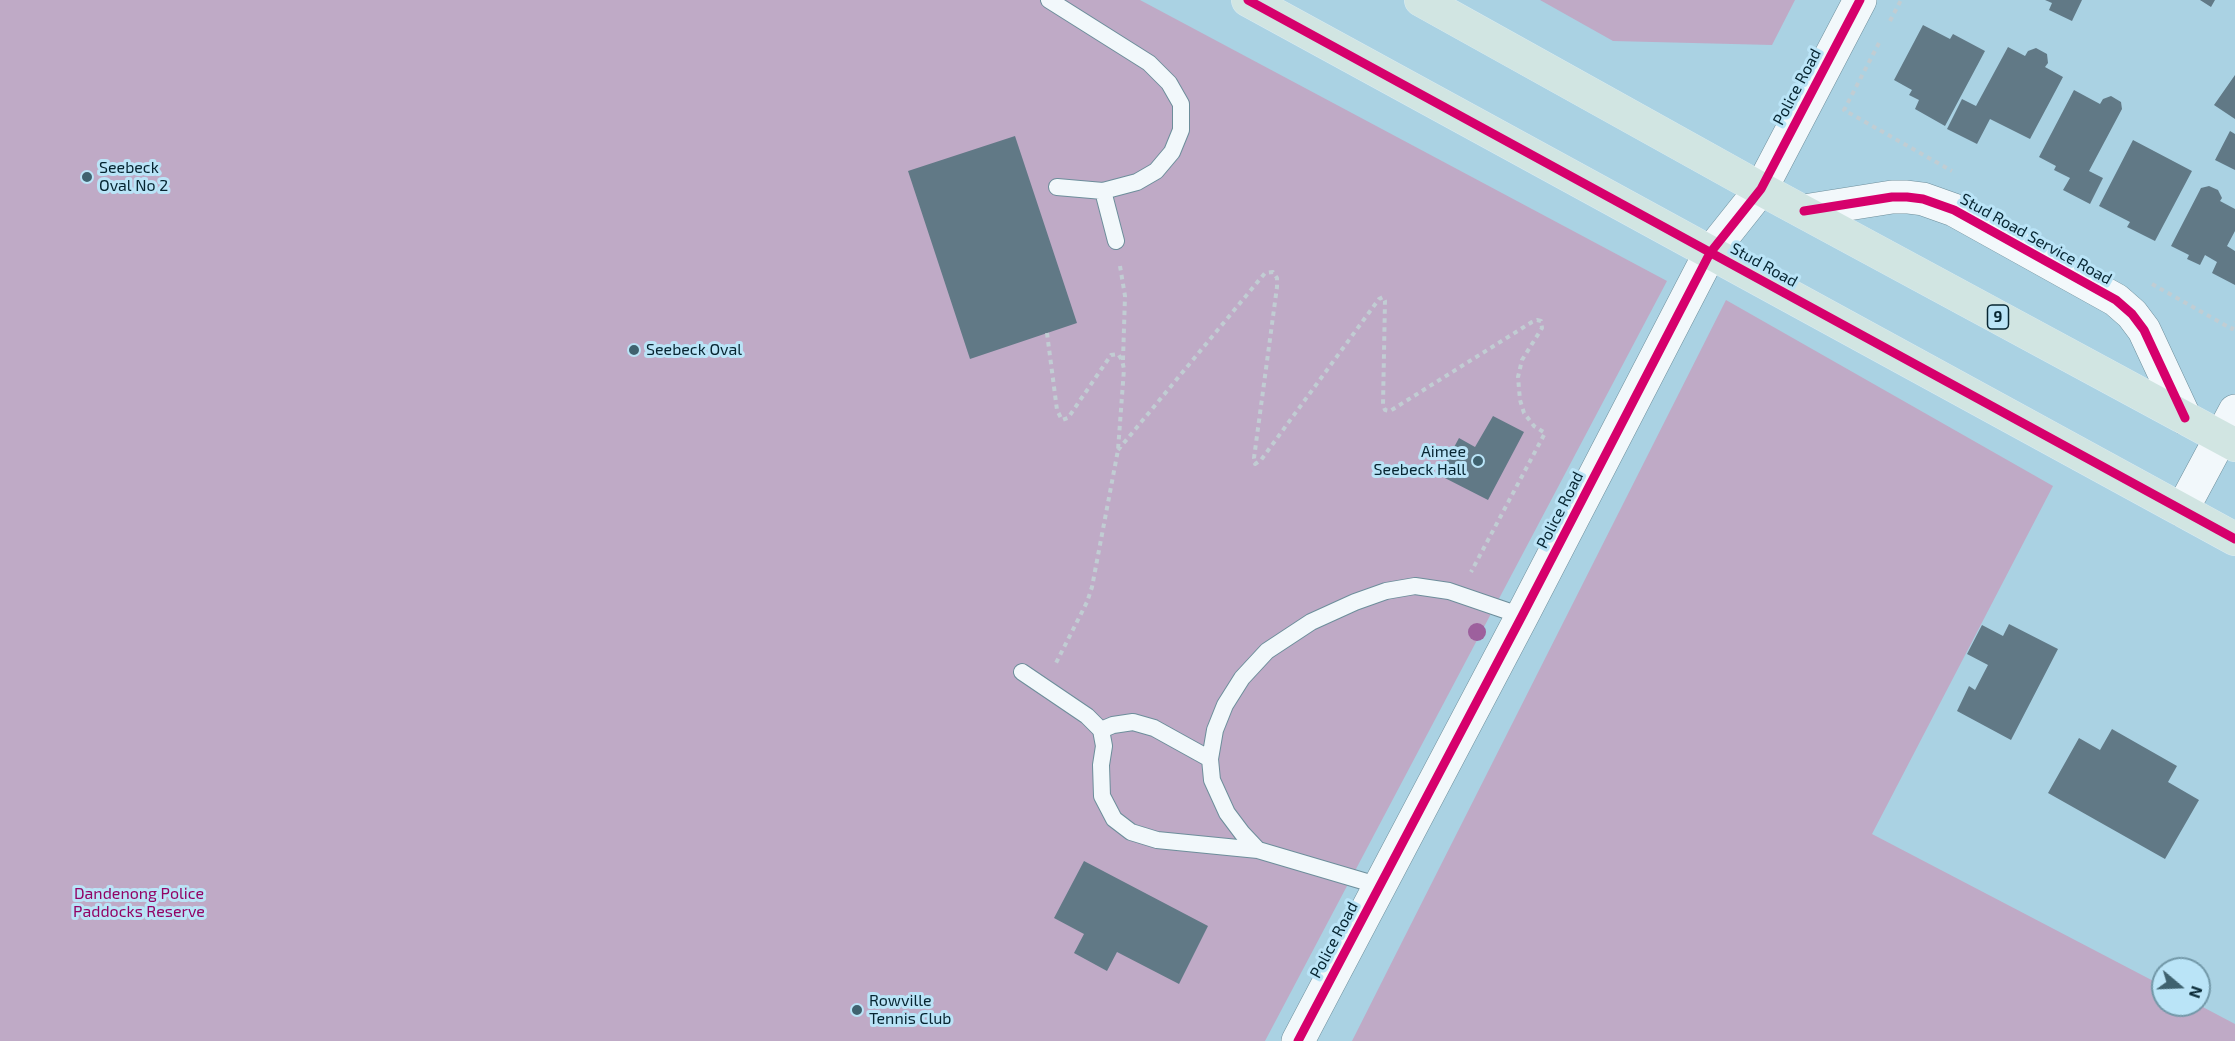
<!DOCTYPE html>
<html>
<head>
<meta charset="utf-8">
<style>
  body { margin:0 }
  #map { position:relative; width:2235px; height:1041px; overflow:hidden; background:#aad2e3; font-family:"Exo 2",sans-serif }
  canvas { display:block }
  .north { position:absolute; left:2151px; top:957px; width:60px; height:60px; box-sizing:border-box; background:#bae4f7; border:2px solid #7298a8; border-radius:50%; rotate:109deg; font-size:16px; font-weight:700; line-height:24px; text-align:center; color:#062531 }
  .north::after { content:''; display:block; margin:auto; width:21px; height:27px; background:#3f626f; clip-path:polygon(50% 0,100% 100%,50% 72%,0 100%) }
</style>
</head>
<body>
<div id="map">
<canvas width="2235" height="1041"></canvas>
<div class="north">N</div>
</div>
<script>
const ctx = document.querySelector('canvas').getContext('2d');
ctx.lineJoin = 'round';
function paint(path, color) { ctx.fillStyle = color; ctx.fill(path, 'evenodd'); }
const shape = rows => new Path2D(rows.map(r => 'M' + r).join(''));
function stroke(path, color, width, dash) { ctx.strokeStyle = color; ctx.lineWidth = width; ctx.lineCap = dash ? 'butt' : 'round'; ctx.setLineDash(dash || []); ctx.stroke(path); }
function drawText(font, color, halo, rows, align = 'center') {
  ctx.font = font + ' "Exo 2",sans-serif'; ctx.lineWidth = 6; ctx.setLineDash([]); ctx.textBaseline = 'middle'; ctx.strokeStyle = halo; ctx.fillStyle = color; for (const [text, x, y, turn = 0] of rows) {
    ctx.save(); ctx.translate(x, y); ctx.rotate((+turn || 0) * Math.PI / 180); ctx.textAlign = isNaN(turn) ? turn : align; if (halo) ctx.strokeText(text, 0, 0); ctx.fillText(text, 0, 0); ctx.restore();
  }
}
paint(shape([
  [0,0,1140,0,1667,281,1265,1041,0,1041],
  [1540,0,1795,0,1772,45,1613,41],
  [1726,300,2053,486,1872,834,2163,986,2163,1005,2199,1005,2235,1024,2235,1041,1352,1041]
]), '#bfaac6');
paint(shape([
  [2045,0,2082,0,2072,21,2049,10,2052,3],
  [2200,0,2215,0,2211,7],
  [1923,25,1950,39,1953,34,1985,51,1945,126,1915,109,1919,100,1909,95,1912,90,1894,80],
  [2008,47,2025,56,2028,51,2036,48,2047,54,2048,63,2045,67,2063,77,2030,139,1990,119,1977,144,1947,129,1962,99,1976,106],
  [2235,75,2235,119,2214,105],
  [2074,90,2100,104,2103,99,2111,96,2121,102,2122,109,2089,171,2103,178,2090,204,2063,190,2070,178,2054,170,2056,166,2039,157],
  [2230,131,2235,134,2235,170,2215,160],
  [1015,136,1077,323,970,359,908,171],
  [2133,140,2192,171,2155,241,2127,227,2130,222,2099,206],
  [2209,186,2218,190,2222,198,2220,201,2235,209,2235,231,2227,246,2235,251,2235,285,2212,273,2217,262,2205,255,2200,265,2187,259,2189,255,2171,246,2201,188],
  [1493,416,1524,432,1488,500,1439,475,1459,438,1475,447],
  [2009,624,2058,649,2011,740,1957,711,1969,686,1975,690,1988,665,1967,654,1982,625,2003,636],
  [2112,729,2177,766,2168,782,2199,800,2165,859,2048,793,2079,738,2100,750],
  [1084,861,1208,926,1179,984,1117,952,1107,971,1074,953,1084,934,1054,918]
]), '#617986');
const service = shape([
  [1049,0,1149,63,1169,83,1181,104,1181,130,1172,152,1156,171,1137,182,1103,191,1057,187],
  [1103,191,1116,241],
  [1022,672,1087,716,1101,730,1104,746,1101,765,1102,796,1114,819,1131,832,1157,840,1258,850],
  [1101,730,1113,725,1133,722,1154,728,1210,759],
  [1380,886,1258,850,1242,833,1227,813,1212,780,1210,759,1215,730,1225,705,1242,678,1267,651,1311,622,1355,602,1386,591,1415,586,1449,591,1522,616]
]);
const minor = shape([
  [1804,211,1892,197,1907,197,1923,199,1954,210,2116,300,2132,314,2144,330,2185,418],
  [2182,510,2235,411],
  [1298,1041,1522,616,1710,253,1761,189,1860,0]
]);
const trunk = shape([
  [1248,0,2235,539],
  [1421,0,1761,189,2235,445]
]);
stroke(service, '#6d8e9b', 18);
stroke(minor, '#6d8e9b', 34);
stroke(trunk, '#d9ebf2', 34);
stroke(shape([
  [1890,21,1901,0],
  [1879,43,1844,110,1952,171],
  [1120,266,1125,296,1123,360],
  [2152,284,2232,329,2235,322],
  [1047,333,1057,410,1062,420,1068,418,1111,355,1118,354,1122,360,1124,369,1118,450,1092,587,1087,602,1055,665],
  [1118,450,1265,273,1273,272,1277,278,1277,287,1254,458,1255,464,1261,460,1379,299,1383,297,1385,301,1383,405,1385,410,1390,411,1532,322,1537,320,1541,321,1542,328,1522,360,1518,377,1520,400,1524,413,1534,426,1545,433,1471,572]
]), '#c1cdd3', 4, [4.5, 4.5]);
stroke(service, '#f2f8fb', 16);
stroke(minor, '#f2f8fb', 33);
stroke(trunk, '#d1e5e2', 33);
stroke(shape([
  [1248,0,2235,539],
  [1804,211,1892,197,1907,197,1923,199,1954,210,2116,300,2132,314,2144,330,2185,418],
  [1298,1041,1522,616,1710,253,1761,189,1860,0]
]), '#d6006c', 9);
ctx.fillStyle = '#9d609d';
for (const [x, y] of [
  [1477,632]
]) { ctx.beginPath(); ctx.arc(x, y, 9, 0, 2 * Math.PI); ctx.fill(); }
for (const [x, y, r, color] of [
  [87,177,6,"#3f626f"],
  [634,350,6,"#3f626f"],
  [1478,461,6,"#3f626f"],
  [857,1010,6,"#3f626f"]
]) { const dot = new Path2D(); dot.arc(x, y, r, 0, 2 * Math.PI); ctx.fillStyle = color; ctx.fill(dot); stroke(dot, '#bae4f7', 2); }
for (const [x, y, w] of [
  [1998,317,21]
]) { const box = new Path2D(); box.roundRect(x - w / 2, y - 12, w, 24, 4.5); ctx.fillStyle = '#bae4f7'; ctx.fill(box); stroke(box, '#062531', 1.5); }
drawText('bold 15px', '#062531', null, [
  ["9",1998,317]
]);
drawText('16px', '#062531', '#bae4f7', [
  ["Police Road",1797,87,-62],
  ["Stud Road Service Road",2036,239,29],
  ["Stud Road",1764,265,29],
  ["Police Road",1560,510,-63],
  ["Police Road",1334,940,-62]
]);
drawText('16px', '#062531', '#bae4f7', [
  ["Seebeck",99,168],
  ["Oval No 2",99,186],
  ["Seebeck Oval",646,350],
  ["Aimee",1466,452,"right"],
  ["Seebeck Hall",1466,470,"right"],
  ["Rowville",869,1001],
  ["Tennis Club",869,1019]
], 'left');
drawText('16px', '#920364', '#bae4f7', [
  ["Dandenong Police",139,894],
  ["Paddocks Reserve",139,912]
]);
</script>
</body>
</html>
